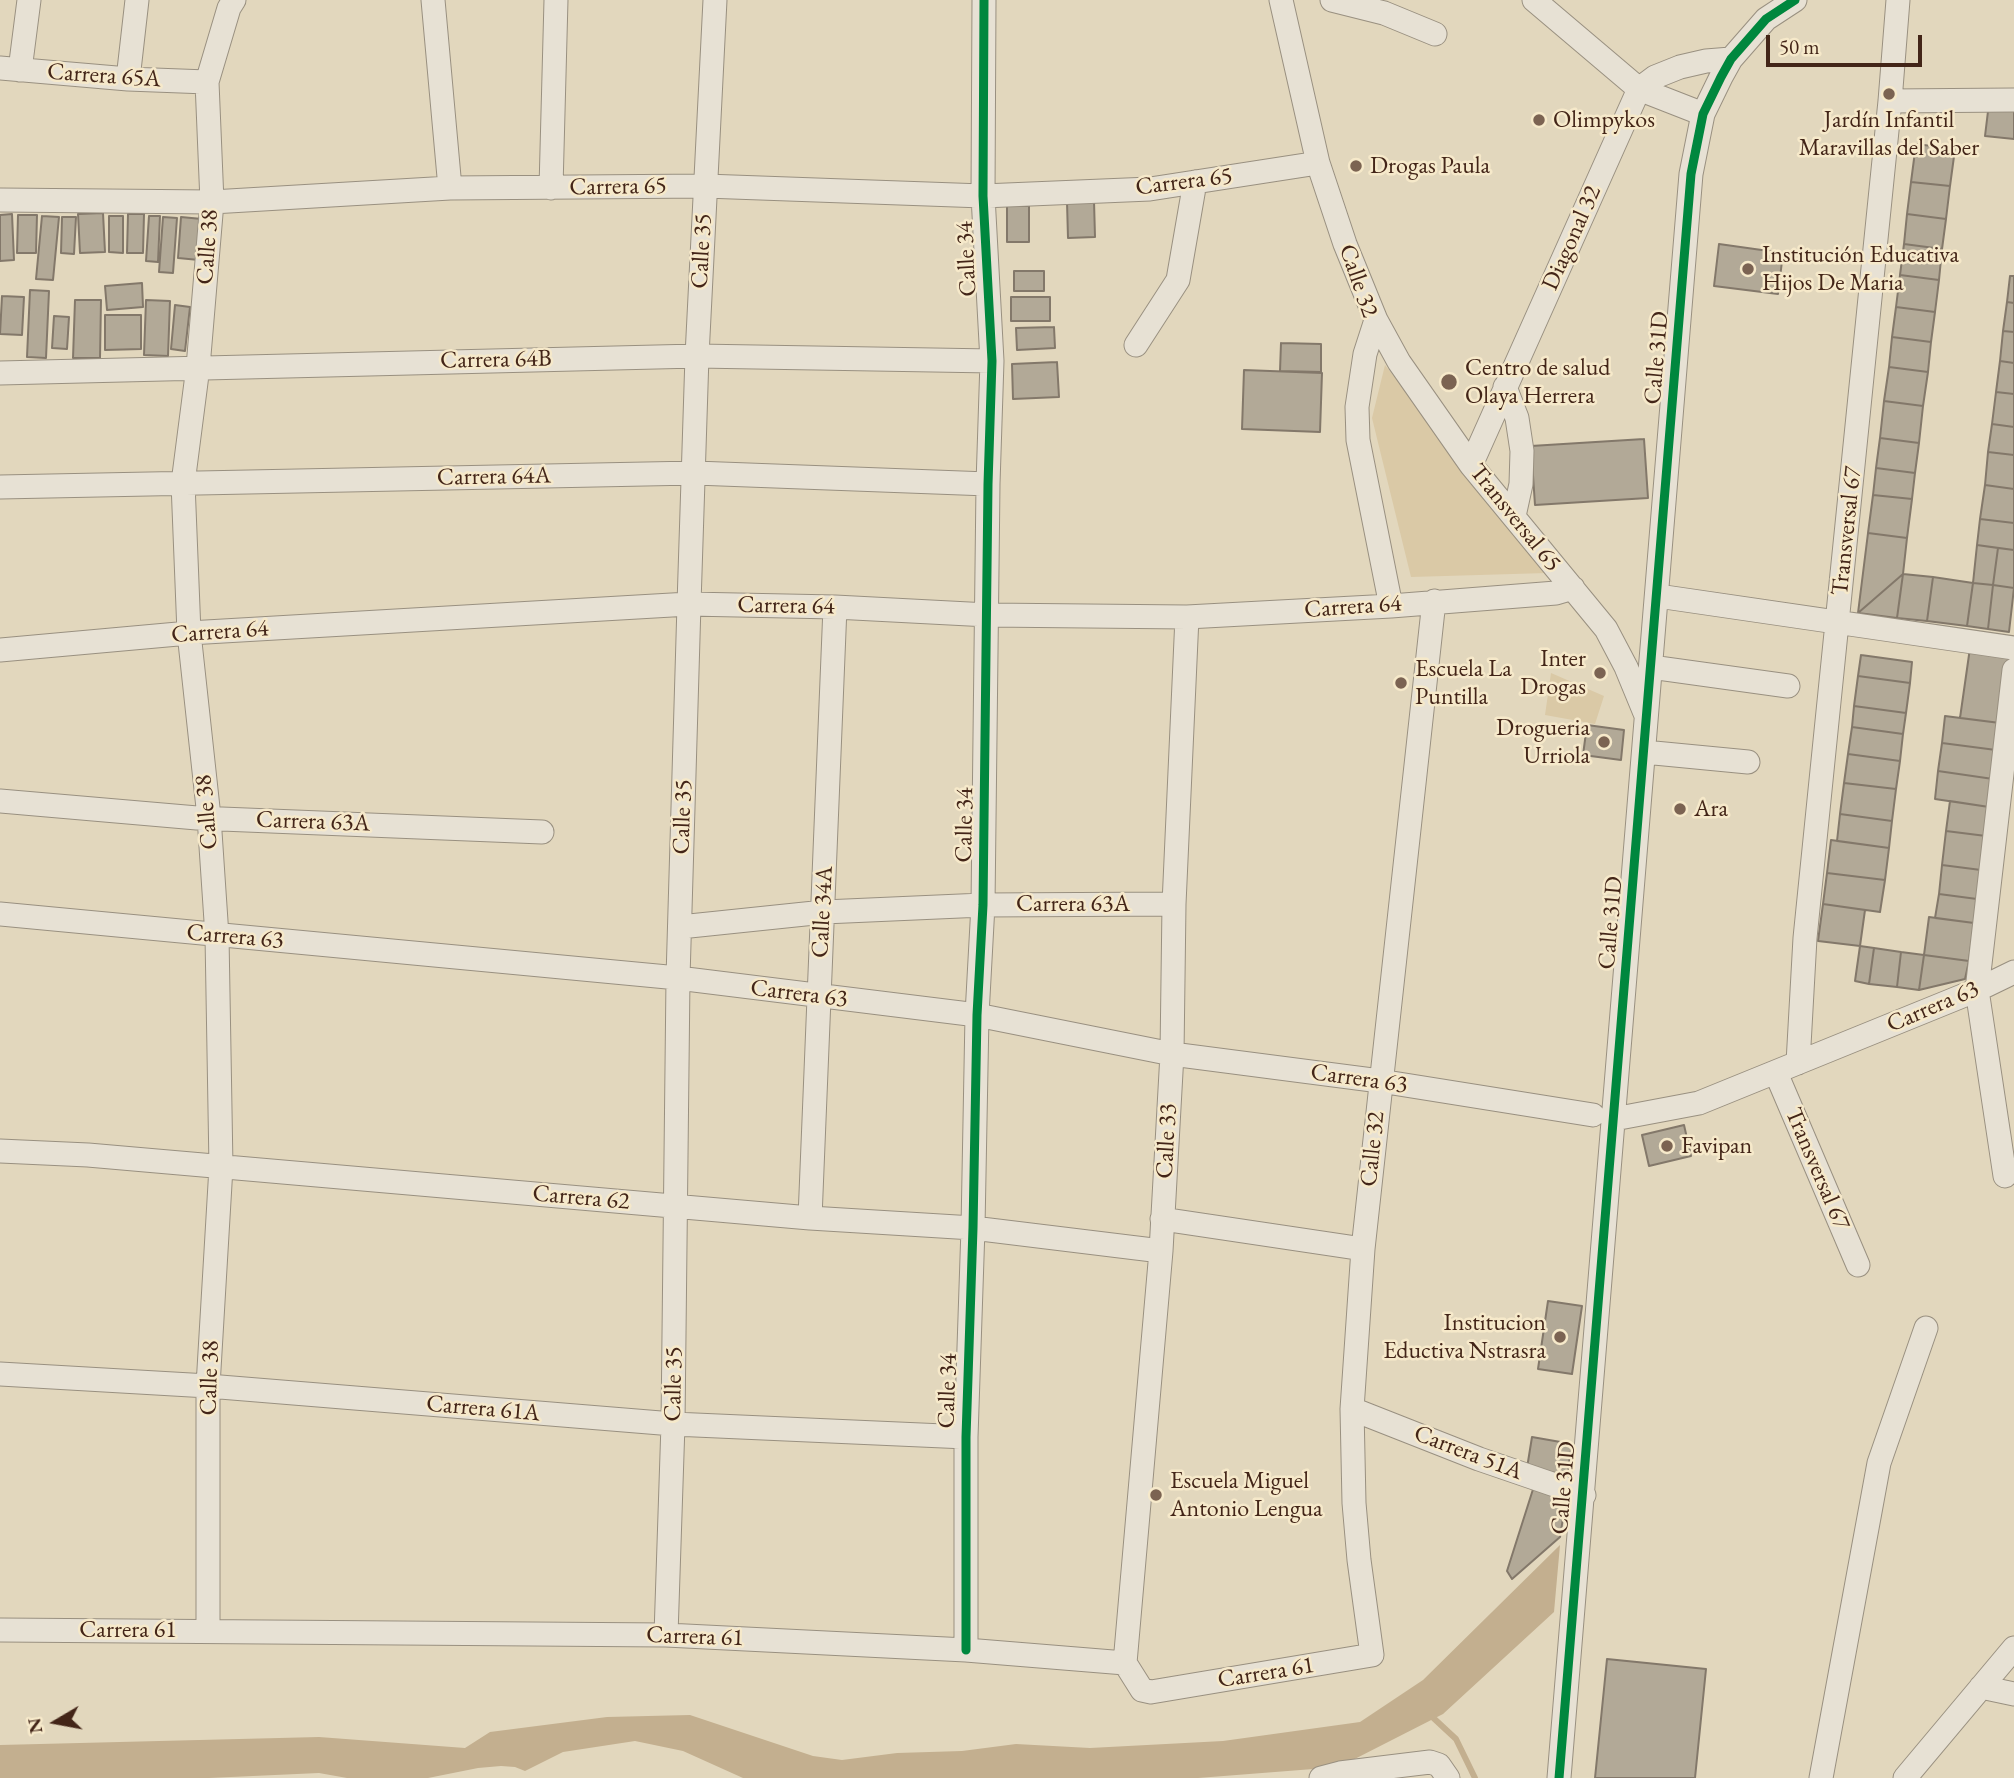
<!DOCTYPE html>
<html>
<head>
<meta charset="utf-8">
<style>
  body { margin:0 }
  #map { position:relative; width:2014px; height:1778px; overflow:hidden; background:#e2d7bd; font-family:"EB Garamond",serif }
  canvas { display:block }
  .north { position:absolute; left:21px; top:1687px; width:70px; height:70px; -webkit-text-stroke:5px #f6e9ca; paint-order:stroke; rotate:260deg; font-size:19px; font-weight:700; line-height:28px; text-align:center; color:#432518 }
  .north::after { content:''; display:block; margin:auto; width:24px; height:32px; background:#432518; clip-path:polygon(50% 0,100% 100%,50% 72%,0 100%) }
  .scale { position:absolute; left:1766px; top:35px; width:156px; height:32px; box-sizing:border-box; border:4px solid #432518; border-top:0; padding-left:9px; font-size:21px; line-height:24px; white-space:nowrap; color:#432518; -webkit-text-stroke:5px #f6e9ca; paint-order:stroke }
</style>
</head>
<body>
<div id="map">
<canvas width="2014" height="1778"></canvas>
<div class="north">N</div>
<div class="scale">50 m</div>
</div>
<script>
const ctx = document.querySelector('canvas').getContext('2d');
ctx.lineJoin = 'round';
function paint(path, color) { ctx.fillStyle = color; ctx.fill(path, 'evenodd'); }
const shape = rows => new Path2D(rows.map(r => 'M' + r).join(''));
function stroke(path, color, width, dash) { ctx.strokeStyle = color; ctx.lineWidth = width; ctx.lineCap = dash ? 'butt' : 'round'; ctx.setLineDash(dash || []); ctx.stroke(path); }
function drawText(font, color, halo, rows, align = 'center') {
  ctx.font = font + ' "EB Garamond",serif'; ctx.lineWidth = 5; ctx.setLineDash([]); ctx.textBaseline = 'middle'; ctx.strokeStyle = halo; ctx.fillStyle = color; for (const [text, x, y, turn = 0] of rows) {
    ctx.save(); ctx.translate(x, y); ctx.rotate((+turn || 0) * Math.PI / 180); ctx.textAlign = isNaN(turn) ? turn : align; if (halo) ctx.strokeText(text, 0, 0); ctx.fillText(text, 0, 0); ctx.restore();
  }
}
paint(shape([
  [1385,365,1547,573,1411,577,1372,418],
  [1551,673,1604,696,1595,724,1545,715]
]), '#dac9a6');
paint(shape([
  [1560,1545,1554,1612,1443,1714,1339,1767,1198,1778,743,1778,683,1751,635,1741,563,1752,525,1771,515,1767,501,1766,478,1768,428,1778,347,1778,319,1773,209,1778,0,1778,0,1745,319,1737,465,1748,490,1732,607,1717,690,1715,813,1756,842,1760,897,1753,962,1751,1016,1744,1090,1748,1223,1741,1360,1722,1423,1680]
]), '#c3af8f');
stroke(shape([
  [1428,1713,1456,1739,1475,1778]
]), '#c3af8f', 6);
const building = shape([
  [1989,103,2014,106,2014,139,1985,136,1989,103],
  [1916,144,1955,149,1950,186,1911,182,1916,144],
  [1911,182,1950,186,1946,219,1907,214,1911,182],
  [1094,201,1095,237,1068,238,1067,202,1094,201],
  [1007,206,1029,206,1029,242,1007,242,1007,206],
  [103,213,105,252,80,253,78,214,103,213],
  [12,214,14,260,0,261,0,215,12,214],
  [128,214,144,214,143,253,127,253,128,214],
  [1907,214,1946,219,1942,249,1904,244,1907,214],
  [18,215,37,215,36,253,17,253,18,215],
  [42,216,59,217,53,280,36,279,42,216],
  [109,216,123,216,123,253,109,252,109,216],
  [149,216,160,216,158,262,146,261,149,216],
  [62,217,76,217,74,254,61,253,62,217],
  [163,217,177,218,173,273,159,272,163,217],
  [181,217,202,219,199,260,178,258,181,217],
  [1719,244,1783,253,1778,294,1714,286,1719,244],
  [1904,244,1942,249,1939,280,1900,275,1904,244],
  [1014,271,1044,271,1044,291,1014,291,1014,271],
  [1900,275,1939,280,1935,312,1896,307,1900,275],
  [2010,276,2014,276,2014,303,2007,302,2010,276],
  [142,283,143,307,107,310,105,286,142,283],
  [30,290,49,291,46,358,27,357,30,290],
  [2,296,24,297,22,335,0,334,2,296],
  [1011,297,1050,297,1050,321,1011,321,1011,297],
  [75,300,101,300,100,358,73,358,75,300],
  [146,300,170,301,168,356,144,355,146,300],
  [2007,302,2014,303,2014,332,2003,331,2007,302],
  [175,305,190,307,185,351,171,349,175,305],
  [1896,307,1935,312,1931,342,1892,337,1896,307],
  [105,315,141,315,141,349,105,350,105,315],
  [54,316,69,317,67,349,52,348,54,316],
  [1054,327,1055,348,1017,350,1016,328,1054,327],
  [2003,331,2014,332,2014,363,2000,361,2003,331],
  [1892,337,1931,342,1928,372,1889,367,1892,337],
  [1281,343,1321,344,1321,372,1280,371,1281,343],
  [2000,361,2014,363,2014,394,1996,392,2000,361],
  [1057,362,1059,397,1013,399,1012,364,1057,362],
  [1889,367,1928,372,1923,406,1884,401,1889,367],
  [1244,370,1322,373,1320,432,1242,429,1244,370],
  [1996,392,2014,394,2014,427,1992,424,1996,392],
  [1884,401,1923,406,1919,443,1880,438,1884,401],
  [1992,424,2014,427,2014,455,1988,452,1992,424],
  [1880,438,1919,443,1915,473,1876,468,1880,438],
  [1644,439,1648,498,1535,505,1531,446,1644,439],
  [1988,452,2014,455,2014,489,1985,485,1988,452],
  [1876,468,1915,473,1912,499,1873,495,1876,468],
  [1985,485,2014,489,2014,523,1980,519,1985,485],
  [1873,495,1912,499,1907,538,1868,533,1873,495],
  [1980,519,2014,523,2014,550,1977,545,1980,519],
  [1868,533,1907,538,1903,574,1858,613,1868,533],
  [1977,545,1998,548,1993,585,1973,583,1977,545],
  [1998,548,2014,550,2014,588,1993,585,1998,548],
  [1903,574,1897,618,1858,613,1903,574],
  [1903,574,1933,577,1927,621,1897,618,1903,574],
  [1933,577,1973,583,1967,626,1927,621,1933,577],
  [1973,583,1993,585,1988,629,1967,626,1973,583],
  [1993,585,2014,588,2009,632,1988,629,1993,585],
  [1970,648,2011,658,2000,723,1960,718,1970,648],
  [1861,655,1912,662,1910,683,1858,676,1861,655],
  [1858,676,1910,683,1906,713,1854,706,1858,676],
  [1854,706,1906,713,1903,734,1852,727,1854,706],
  [1945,716,2000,723,1996,750,1942,743,1945,716],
  [1587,725,1624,730,1621,760,1583,755,1587,725],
  [1852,727,1903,734,1900,761,1848,754,1852,727],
  [1942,743,1996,750,1993,779,1938,771,1942,743],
  [1848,754,1900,761,1896,789,1844,783,1848,754],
  [1938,771,1993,779,1989,807,1935,799,1938,771],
  [1844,783,1896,789,1892,821,1840,814,1844,783],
  [1950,801,1989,807,1986,836,1946,831,1950,801],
  [1840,814,1892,821,1889,848,1837,841,1840,814],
  [1946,831,1986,836,1981,870,1942,865,1946,831],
  [1831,840,1889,848,1885,880,1827,873,1831,840],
  [1942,865,1981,870,1977,899,1939,894,1942,865],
  [1827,873,1885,880,1880,912,1823,904,1827,873],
  [1939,894,1977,899,1974,923,1935,918,1939,894],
  [1823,904,1865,910,1860,946,1818,941,1823,904],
  [1929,917,1974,923,1969,961,1924,955,1929,917],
  [1860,946,1874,948,1869,984,1855,981,1860,946],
  [1874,948,1901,952,1897,987,1869,984,1874,948],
  [1901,952,1924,955,1919,990,1897,987,1901,952],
  [1924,955,1969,961,1965,979,1919,990,1924,955],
  [1684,1125,1691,1156,1649,1166,1642,1135,1684,1125],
  [1548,1301,1582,1306,1572,1374,1538,1369,1548,1301],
  [1532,1437,1572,1444,1567,1475,1527,1468,1532,1437],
  [1535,1483,1567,1493,1560,1537,1512,1579,1507,1571,1535,1483],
  [1607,1659,1706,1669,1695,1778,1595,1778,1607,1659]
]);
paint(building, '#b2a997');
stroke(building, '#83786a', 2);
const minor = shape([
  [433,0,450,188],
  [1281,0,1318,163,1345,244,1376,320,1399,362,1471,465,1606,629,1626,667,1645,713],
  [1332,0,1384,13,1435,34],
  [1534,0,1639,89,1703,114],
  [0,68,128,79,207,82],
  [20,70,29,0],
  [128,79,137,0],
  [1890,101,2014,100],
  [551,188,556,0],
  [0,200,212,202,450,188,705,186,983,196,1150,189,1318,163],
  [1376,320,1365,354,1357,407,1358,440,1391,606],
  [1136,345,1178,280,1195,182],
  [0,373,697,356,992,361],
  [1505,387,1517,418,1522,451,1521,484,1514,516],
  [1471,465,1639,89,1655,77,1680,67,1706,61,1731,59],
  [0,487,695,473,988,484],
  [1658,596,2014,648],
  [0,650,189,633,689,604,835,607,988,615,1187,617,1391,606,1556,593,1573,588],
  [1651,667,1788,686],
  [1644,752,1748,762],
  [0,801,197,818,542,832],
  [0,914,678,978,977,1015,1172,1054,1380,1081,1593,1115],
  [680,927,824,912,983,905,1174,904],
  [1798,1063,1805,938,1890,101,1898,0],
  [1776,1073,1858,1265],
  [1614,1119,1699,1103,1977,990,2014,972],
  [0,1151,88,1155,810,1218,973,1228,1161,1251],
  [2005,1176,1977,990,2014,670],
  [810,1218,835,607],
  [1162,1219,1363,1249],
  [0,1374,208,1386,673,1424,966,1437],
  [1352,1409,1479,1459,1584,1495],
  [0,1630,666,1635,966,1650,1125,1663],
  [208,1630,208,1386,221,1167,217,936,209,817,189,633,183,483,198,367,212,202,207,82,229,8,234,0],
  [666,1635,673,1424,678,978,689,604,697,356,715,0],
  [966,1650,966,1437,973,1228,977,1015,983,905,988,484,992,361,983,196,984,0],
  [1125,1663,1142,1690,1151,1692,1372,1655,1359,1560,1354,1503,1352,1409,1363,1249,1434,601],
  [1125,1663,1161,1251,1172,1054,1174,904,1187,617],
  [1981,1687,2014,1694],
  [1321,1778,1340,1773,1430,1762,1439,1765,1448,1778],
  [1559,1778,1691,174,1703,114,1721,77,1731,59,1766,19,1795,0],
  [1821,1778,1879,1463,1926,1328],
  [1905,1778,2014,1648]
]);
stroke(minor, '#999080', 25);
stroke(minor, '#e7e1d4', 23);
stroke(shape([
  [966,1650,966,1437,973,1228,977,1015,983,905,988,484,992,361,983,196,984,0],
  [1559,1778,1691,174,1703,114,1721,77,1731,59,1766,19,1795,0]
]), '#00873e', 9);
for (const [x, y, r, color] of [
  [1889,94,7,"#7b6352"],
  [1539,120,7,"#7b6352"],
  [1356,166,7,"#7b6352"],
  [1748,269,7,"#7b6352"],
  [1449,382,9,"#7b6352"],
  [1600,673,7,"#7b6352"],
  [1401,683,7,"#7b6352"],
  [1604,742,7,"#7b6352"],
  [1680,809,7,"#7b6352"],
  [1667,1146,7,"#7b6352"],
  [1560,1337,7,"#7b6352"],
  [1156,1495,7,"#7b6352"]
]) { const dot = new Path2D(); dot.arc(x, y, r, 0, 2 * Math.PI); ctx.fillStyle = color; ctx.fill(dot); stroke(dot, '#f6e9ca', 2.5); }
drawText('24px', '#432518', '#f6e9ca', [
  ["Carrera 65A",104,76,4],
  ["Carrera 65",1184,182,-7],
  ["Carrera 65",618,187,-1],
  ["Diagonal 32",1572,238,-66],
  ["Calle 38",208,247,-86],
  ["Calle 35",702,251,-87],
  ["Calle 34",967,259,-93],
  ["Calle 32",1358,281,71],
  ["Calle 31D",1657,358,-85],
  ["Carrera 64B",496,360,-1],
  ["Carrera 64A",494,477,-1],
  ["Transversal 65",1515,518,51],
  ["Transversal 67",1847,531,-84],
  ["Carrera 64",786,606,1],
  ["Carrera 64",1353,607,-4],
  ["Carrera 64",220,632,-4],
  ["Calle 38",207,812,-95],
  ["Calle 35",683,817,-88],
  ["Carrera 63A",313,822,2],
  ["Calle 34",965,825,-89],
  ["Carrera 63A",1073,904],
  ["Calle 34A",823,912,-87],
  ["Calle 31D",1611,923,-85],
  ["Carrera 63",235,937,5],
  ["Carrera 63",799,994,7],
  ["Carrera 63",1933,1007,-23],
  ["Carrera 63",1359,1079,8],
  ["Calle 33",1167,1141,-87],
  ["Calle 32",1373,1149,-84],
  ["Transversal 67",1817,1169,67],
  ["Carrera 62",581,1198,5],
  ["Calle 38",210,1378,-88],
  ["Calle 35",674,1384,-89],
  ["Calle 34",948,1391,-88],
  ["Carrera 61A",483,1409,5],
  ["Carrera 51A",1468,1453,21],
  ["Calle 31D",1564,1488,-85],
  ["Carrera 61",128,1630],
  ["Carrera 61",695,1637,2],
  ["Carrera 61",1266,1673,-9]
]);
drawText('24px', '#432518', '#f6e9ca', [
  ["Olimpykos",1553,120],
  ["Jardín Infantil",1889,120,"center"],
  ["Maravillas del Saber",1889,148,"center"],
  ["Drogas Paula",1370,166],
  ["Institución Educativa",1762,255],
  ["Hijos De Maria",1762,283],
  ["Centro de salud",1465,368],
  ["Olaya Herrera",1465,396],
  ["Inter",1586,659,"right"],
  ["Drogas",1586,687,"right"],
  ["Escuela La",1415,669],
  ["Puntilla",1415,697],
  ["Drogueria",1590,728,"right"],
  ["Urriola",1590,756,"right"],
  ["Ara",1694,809],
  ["Favipan",1681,1146],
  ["Institucion",1546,1323,"right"],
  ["Eductiva Nstrasra",1546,1351,"right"],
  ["Escuela Miguel",1170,1481],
  ["Antonio Lengua",1170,1509]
], 'left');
</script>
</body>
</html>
